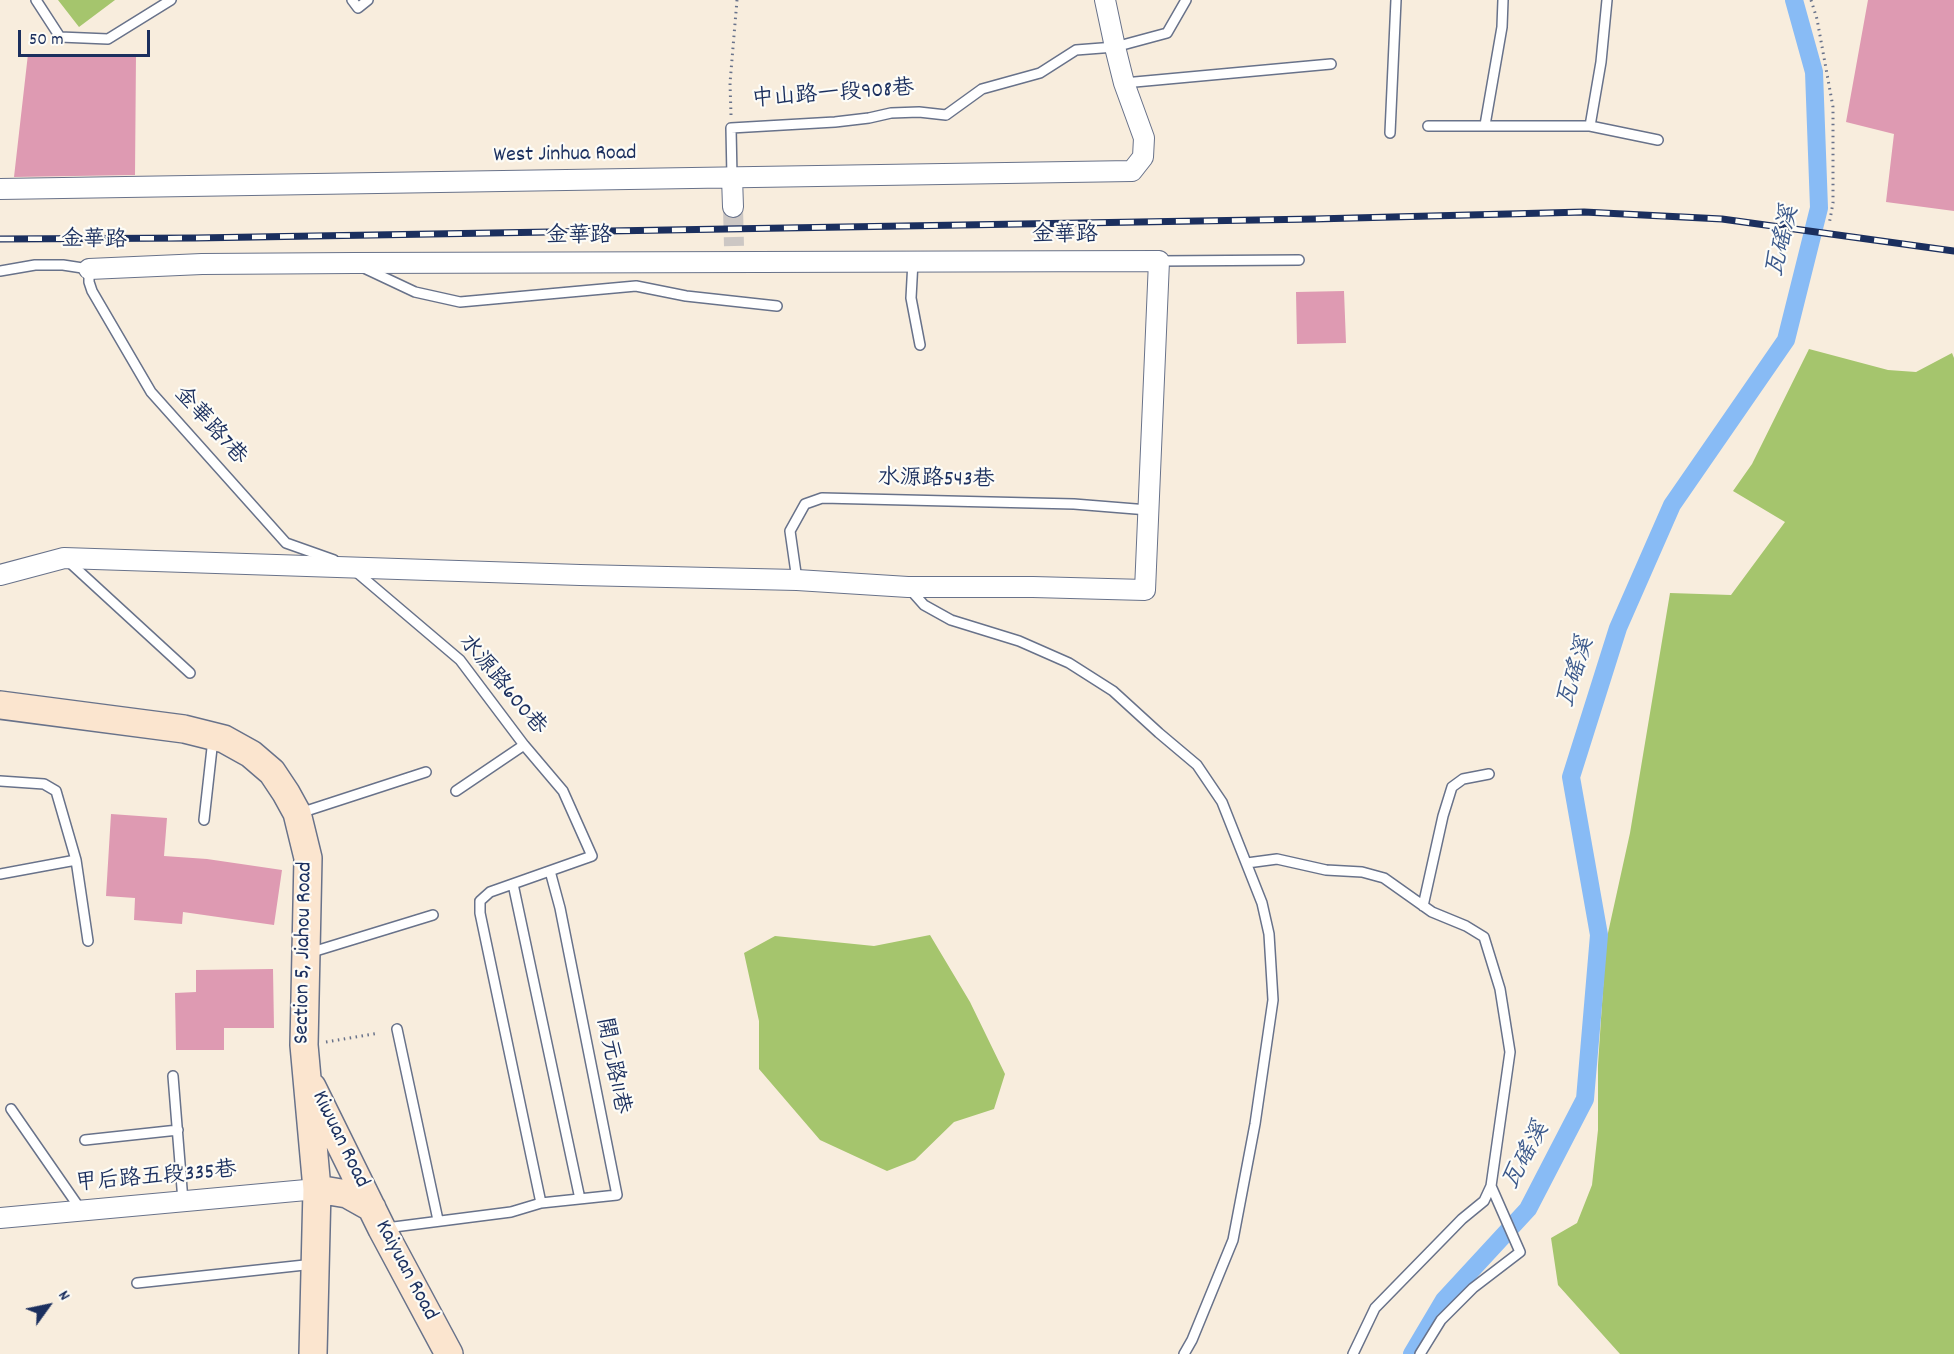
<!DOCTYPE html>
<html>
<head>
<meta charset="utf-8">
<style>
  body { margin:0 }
  #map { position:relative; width:1954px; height:1354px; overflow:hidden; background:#f8eddd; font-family:Dekko,sans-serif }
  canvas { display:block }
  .north { position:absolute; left:18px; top:1276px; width:60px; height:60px; -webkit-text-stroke:4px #fdfcf7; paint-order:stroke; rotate:57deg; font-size:16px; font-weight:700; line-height:24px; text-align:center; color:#1b2f5e }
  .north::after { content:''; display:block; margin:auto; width:21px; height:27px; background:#1b2f5e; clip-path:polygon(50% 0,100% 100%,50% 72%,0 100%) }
  .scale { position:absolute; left:18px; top:30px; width:132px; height:27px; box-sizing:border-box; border:3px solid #1b2f5e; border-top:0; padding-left:8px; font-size:18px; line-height:21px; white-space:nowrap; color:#1b2f5e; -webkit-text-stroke:4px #fdfcf7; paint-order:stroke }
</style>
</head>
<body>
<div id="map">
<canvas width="1954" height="1354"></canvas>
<div class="north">N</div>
<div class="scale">50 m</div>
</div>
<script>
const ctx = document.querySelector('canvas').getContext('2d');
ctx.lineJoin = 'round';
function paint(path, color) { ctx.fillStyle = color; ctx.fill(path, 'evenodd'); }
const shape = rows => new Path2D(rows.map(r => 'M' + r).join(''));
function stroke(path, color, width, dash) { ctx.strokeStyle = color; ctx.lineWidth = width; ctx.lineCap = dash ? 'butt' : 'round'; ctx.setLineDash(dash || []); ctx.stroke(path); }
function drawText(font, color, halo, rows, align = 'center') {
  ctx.font = font + ' Dekko,"LXGW WenKai TC",sans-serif'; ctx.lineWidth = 4.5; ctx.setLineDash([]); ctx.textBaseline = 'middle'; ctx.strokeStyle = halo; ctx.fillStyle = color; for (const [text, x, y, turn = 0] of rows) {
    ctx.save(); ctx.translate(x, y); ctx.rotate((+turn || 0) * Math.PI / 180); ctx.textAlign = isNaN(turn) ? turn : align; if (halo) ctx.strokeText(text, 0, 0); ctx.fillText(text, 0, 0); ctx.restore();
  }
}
paint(shape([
  [58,0,115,0,79,27],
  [1809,349,1888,370,1916,372,1952,353,1954,358,1954,1354,1620,1354,1558,1285,1551,1238,1577,1223,1592,1185,1598,1130,1598,1065,1606,942,1630,833,1670,593,1731,595,1785,522,1733,491,1752,464],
  [930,935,970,1002,1005,1074,994,1109,954,1122,915,1160,887,1171,820,1140,759,1069,759,1021,744,953,775,936,874,946]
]), '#a5c56d');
stroke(shape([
  [1412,1354,1444,1300,1528,1209,1585,1099,1599,935,1571,777,1618,628,1672,505,1786,340,1819,208,1814,72,1794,0]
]), '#88bbf5', 18);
paint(shape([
  [1868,0,1954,0,1954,211,1886,202,1894,134,1846,122],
  [28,54,136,54,135,175,14,177],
  [1344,291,1346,343,1297,344,1296,292],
  [111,814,167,818,164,856,207,859,282,870,274,925,183,912,182,924,134,920,135,898,106,896],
  [273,969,274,1028,224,1028,224,1050,176,1050,175,993,196,992,196,970]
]), '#de9ab2');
stroke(shape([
  [733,207,734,246]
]), '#ccc7c4', 20, [20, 10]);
const lane = shape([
  [36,0,60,37,108,39,171,0],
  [352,0,358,8,368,0],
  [1124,83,1331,64],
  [1485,125,1502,27,1503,0],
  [1428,126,1590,126,1658,140],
  [1590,126,1601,62,1607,0],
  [1390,133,1396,0],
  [732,177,731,128,835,122,869,118,891,113,919,112,946,115,982,89,1040,73,1076,50,1115,47,1167,33,1186,0],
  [913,261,911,298,920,345],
  [1159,261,1299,260],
  [364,268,415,292,460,302,636,286,686,296,777,306],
  [0,271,35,265,63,265,89,269,89,282,92,291,151,392,286,543,334,560],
  [68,561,190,673],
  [354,570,460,660,524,745,563,791,592,856,490,892,480,901,480,913,541,1203,511,1212,386,1228],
  [797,580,790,531,805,504,822,498,1074,504,1148,510],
  [908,587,924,605,951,620,1019,641,1069,663,1113,691,1159,733,1197,765,1222,802,1262,903,1269,934,1273,1000,1255,1124,1233,1240,1192,1340,1184,1354],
  [0,781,44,784,56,791,76,860,0,874],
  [456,791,524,745],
  [300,813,426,772],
  [204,820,213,739],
  [76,860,88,941],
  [1247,863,1277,859,1326,870,1362,872,1384,878,1432,912,1466,926,1484,937,1500,989,1510,1052,1491,1186,1484,1201,1462,1219,1375,1308,1353,1354],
  [513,884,580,1199],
  [1423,906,1443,816,1452,787,1463,779,1489,774],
  [309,953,433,915],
  [397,1029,438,1220],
  [173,1076,183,1201],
  [11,1109,81,1210],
  [85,1140,178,1130],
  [541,1203,617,1195,560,908,550,871],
  [137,1283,314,1264],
  [1420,1354,1441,1320,1473,1288,1520,1252,1491,1186]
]);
const street = shape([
  [732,177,733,207],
  [0,189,1132,171,1143,157,1144,138,1124,83,1115,47,1105,0],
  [0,575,64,558,580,575,797,580,908,587,1033,587,1145,590,1159,261,354,263,202,264,89,269],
  [0,1218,317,1189]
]);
const secondary = shape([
  [0,705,184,729,224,739,251,754,272,772,286,793,297,813,308,858,304,1045,317,1189,313,1354],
  [312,1087,382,1229,449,1354],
  [317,1189,347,1194,372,1208]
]);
stroke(lane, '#68728a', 12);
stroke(street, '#68728a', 22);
stroke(secondary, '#68728a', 30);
stroke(shape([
  [1811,0,1817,19,1833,107,1833,203,1829,225],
  [731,115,730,83,737,0],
  [326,1042,379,1033]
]), '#68728a', 3, [1.5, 4.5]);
stroke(lane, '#fff', 9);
stroke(street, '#fff', 20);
stroke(secondary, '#fbe5cf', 27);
const rail = shape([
  [0,239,196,238,1315,219,1584,212,1722,219,1954,251]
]);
stroke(rail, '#1b2f5e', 7);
stroke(rail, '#fdfcf7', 4.5, [14]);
drawText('22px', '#1b2f5e', '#fdfcf7', [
  ["中山路一段908巷",833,96,-4],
  ["West Jinhua Road",565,156,-1],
  ["金華路",1065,237],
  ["金華路",579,238],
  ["金華路",94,242,1],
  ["金華路7巷",209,427,48],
  ["水源路543巷",936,481,1],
  ["水源路600巷",501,686,50],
  ["Section 5, Jiahou Road",305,953,-89],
  ["開元路11巷",611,1066,79],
  ["Kiwuan Road",339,1140,64],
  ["甲后路五段335巷",156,1179,-5],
  ["Kaiyuan Road",405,1271,62]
]);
drawText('italic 24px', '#3c598b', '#fdfcf7', [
  ["瓦磘溪",1785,242,-77],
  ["瓦磘溪",1578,673,-73],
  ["瓦磘溪",1528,1157,-62]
]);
</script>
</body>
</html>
